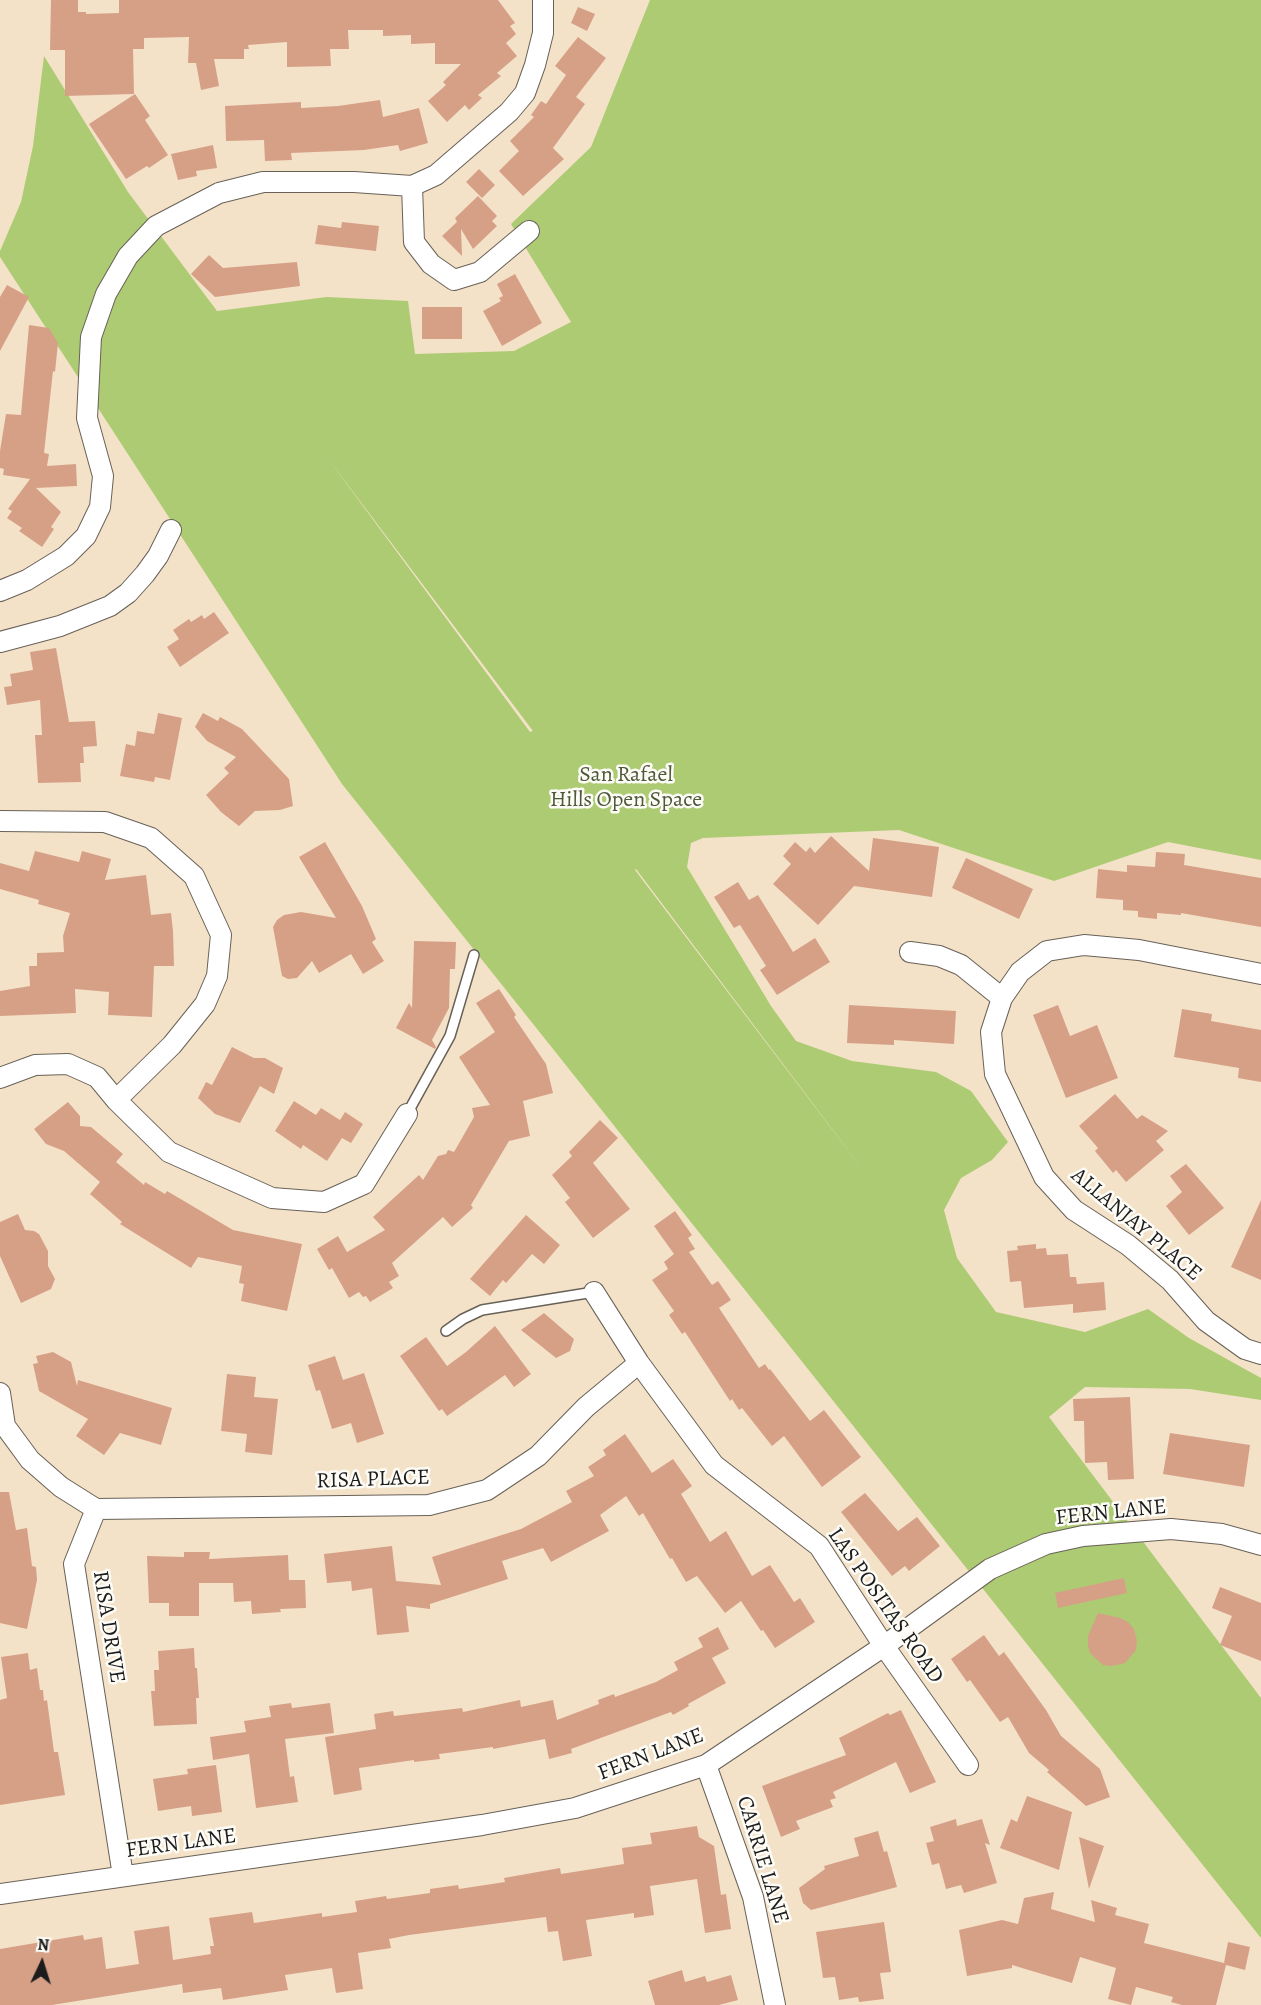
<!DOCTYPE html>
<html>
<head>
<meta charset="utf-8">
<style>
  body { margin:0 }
  #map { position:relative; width:1261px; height:2005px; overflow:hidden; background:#f4e2c8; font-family:Alegreya,serif }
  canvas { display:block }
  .north { position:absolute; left:12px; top:1933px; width:60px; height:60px; -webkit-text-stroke:4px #fdfcf7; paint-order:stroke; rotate:4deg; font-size:16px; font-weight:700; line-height:24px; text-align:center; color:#1c1c1c }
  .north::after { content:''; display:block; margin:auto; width:21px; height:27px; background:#1c1c1c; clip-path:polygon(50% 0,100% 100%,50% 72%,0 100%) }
</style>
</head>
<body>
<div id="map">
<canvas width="1261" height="2005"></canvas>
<div class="north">N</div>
</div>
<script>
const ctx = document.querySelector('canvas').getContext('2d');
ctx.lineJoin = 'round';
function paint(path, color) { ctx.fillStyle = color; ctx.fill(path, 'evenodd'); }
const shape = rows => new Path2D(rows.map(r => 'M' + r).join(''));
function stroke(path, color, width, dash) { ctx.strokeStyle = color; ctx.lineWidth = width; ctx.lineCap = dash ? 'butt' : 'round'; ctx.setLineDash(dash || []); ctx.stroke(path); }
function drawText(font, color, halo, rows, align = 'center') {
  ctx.font = font + ' Alegreya,serif'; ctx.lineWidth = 5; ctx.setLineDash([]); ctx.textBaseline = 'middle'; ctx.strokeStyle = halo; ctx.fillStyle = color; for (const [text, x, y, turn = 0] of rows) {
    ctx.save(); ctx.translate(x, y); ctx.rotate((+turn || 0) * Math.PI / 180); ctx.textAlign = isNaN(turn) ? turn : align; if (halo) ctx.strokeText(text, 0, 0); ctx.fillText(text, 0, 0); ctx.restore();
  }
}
paint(shape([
  [650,0,1261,0,1261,860,1168,842,1054,881,899,830,703,838,691,843,687,867,771,1006,796,1041,852,1061,936,1072,971,1091,1008,1142,992,1160,961,1178,944,1210,957,1258,996,1312,1085,1332,1148,1309,1189,1338,1261,1378,1261,1400,1190,1389,1085,1387,1049,1417,1261,1698,1261,1938,342,784,0,257,0,251,21,202,33,146,44,56,128,192,217,311,327,297,408,301,415,354,514,351,571,322,511,224,591,147],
  [326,456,533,731,532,731,530,732],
  [636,869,872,1182,635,870]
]), '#accb73');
paint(shape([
  [51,0,78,0,78,12,86,12,86,14,119,13,119,0,498,0,515,23,510,26,516,34,506,43,517,56,497,73,501,76,478,95,482,98,469,110,465,105,447,122,428,101,446,85,443,82,461,64,435,64,435,43,411,44,411,35,383,36,383,30,348,30,349,49,330,49,331,66,287,67,287,42,248,45,249,49,244,49,244,59,214,59,219,86,201,90,196,63,188,63,189,37,144,38,144,49,133,49,134,94,65,96,65,50,50,50],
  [578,7,595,14,587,31,571,23],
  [578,37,606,58,576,97,585,104,553,148,564,159,523,196,499,171,519,151,510,141,534,117,531,115,541,101,546,104,566,75,555,66],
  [135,94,150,116,145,120,168,155,149,168,147,166,126,179,89,124],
  [380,100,383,117,419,108,428,143,400,151,398,145,364,150,291,153,292,160,265,161,264,140,226,141,225,106,301,102,301,108,338,106],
  [213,145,217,168,196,171,197,176,178,180,171,154],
  [479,169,495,185,482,198,466,182],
  [478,196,497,216,492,221,497,226,473,249,461,229,462,256,442,236,457,222,455,218],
  [342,222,379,226,376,251,315,244,318,225,341,228],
  [209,255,223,268,297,262,300,286,215,297,191,274],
  [515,274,542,323,502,346,483,311,501,301,499,298,503,296,497,284],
  [7,285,29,297,0,351,0,297],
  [422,307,462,307,462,339,422,339],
  [29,325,49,328,58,343,55,372,53,371,44,453,49,454,47,466,76,464,77,486,36,488,61,512,51,527,54,529,42,547,19,531,22,528,7,518,12,511,8,509,30,479,3,475,4,469,0,468,0,451,6,414,21,415],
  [214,612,229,633,180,667,167,647,179,639,173,630,189,619,191,622,202,615,204,619],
  [56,648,69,722,95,721,97,746,83,747,84,763,80,763,81,782,38,783,35,735,42,735,40,700,7,705,4,687,12,686,10,674,33,670,30,652],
  [158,713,182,718,170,780,155,777,154,782,120,776,126,744,135,746,137,731,154,734],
  [203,713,218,721,220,717,242,729,289,779,293,806,280,810,255,811,239,826,221,812,206,795,229,773,224,768,236,757,207,741,195,727],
  [831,836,869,871,873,838,939,847,932,897,854,886,818,925,773,884,791,864,783,856,795,842,806,852,810,847,815,853],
  [325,842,362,906,376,939,372,942,384,961,363,974,351,954,319,973,312,961,297,978,288,979,282,976,273,927,277,920,284,915,301,912,336,918,299,857],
  [35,851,79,862,82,851,111,859,105,880,146,875,151,915,171,913,173,931,174,966,154,966,152,1017,108,1015,109,992,75,989,76,1013,0,1016,0,991,30,986,29,966,37,966,37,953,64,952,63,936,70,913,38,904,39,900,0,889,0,863,29,871],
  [1156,852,1185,854,1184,865,1261,878,1261,927,1181,913,1181,915,1157,913,1157,919,1138,917,1138,911,1123,910,1123,900,1096,898,1098,869,1127,872,1127,865,1155,867],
  [966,858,1033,889,1019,919,952,888],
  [738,882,749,900,758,895,793,952,815,938,830,962,777,995,760,970,766,966,740,925,734,928,714,897],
  [414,941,456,942,455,969,450,969,449,1008,432,1040,436,1047,435,1049,396,1028,409,1003,412,1008],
  [499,989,516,1015,514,1017,546,1064,553,1093,523,1101,530,1136,509,1141,471,1205,473,1208,452,1227,443,1217,392,1263,399,1276,389,1282,393,1288,370,1302,366,1296,363,1297,359,1292,349,1298,332,1268,329,1270,317,1249,338,1236,347,1252,385,1230,373,1217,419,1175,423,1180,438,1156,446,1154,448,1150,454,1152,474,1117,472,1108,490,1105,459,1057,495,1032,476,1003],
  [849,1005,956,1011,954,1044,894,1040,894,1045,847,1043],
  [1058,1005,1070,1036,1097,1025,1118,1078,1066,1098,1033,1015],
  [1182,1009,1212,1014,1211,1021,1261,1030,1261,1082,1238,1078,1239,1068,1174,1057],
  [232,1047,254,1058,265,1058,283,1068,274,1094,260,1086,240,1123,215,1114,198,1098,206,1082,212,1085],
  [1115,1094,1137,1119,1142,1115,1168,1131,1156,1141,1164,1150,1126,1182,1116,1170,1113,1173,1095,1151,1098,1148,1079,1126],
  [294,1101,316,1115,321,1108,340,1120,345,1112,363,1124,351,1143,342,1138,327,1161,303,1145,301,1149,275,1131],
  [68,1102,80,1116,80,1126,91,1127,123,1154,116,1162,144,1185,145,1182,165,1194,167,1191,233,1230,302,1244,287,1311,241,1301,244,1284,239,1283,242,1266,198,1257,191,1268,120,1224,122,1222,90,1194,100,1182,64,1151,46,1144,34,1129],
  [600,1120,618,1138,593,1163,630,1209,593,1238,565,1202,570,1198,552,1175,572,1156,569,1152],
  [1186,1164,1224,1208,1189,1235,1166,1206,1182,1192,1170,1176],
  [1261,1200,1261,1280,1231,1267],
  [675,1211,692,1235,688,1238,695,1249,689,1252,712,1285,718,1281,731,1300,719,1308,759,1368,765,1364,769,1370,770,1369,810,1421,824,1410,861,1457,822,1487,784,1436,772,1446,742,1408,739,1410,732,1399,730,1401,685,1332,682,1334,669,1315,674,1311,652,1280,668,1269,664,1262,674,1254,654,1226],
  [18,1214,25,1230,34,1231,39,1234,48,1251,48,1266,55,1279,51,1289,21,1303,0,1256,0,1222],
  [526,1215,560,1245,544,1264,532,1254,506,1283,503,1280,490,1296,470,1279],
  [1036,1244,1036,1249,1046,1248,1047,1255,1068,1254,1070,1277,1076,1277,1077,1284,1104,1282,1106,1310,1073,1313,1073,1304,1024,1308,1021,1281,1010,1282,1007,1251,1018,1250,1017,1246],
  [544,1313,574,1339,570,1351,556,1358,521,1330],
  [495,1326,531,1374,514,1387,505,1375,447,1416,442,1409,439,1411,400,1356,426,1337,447,1366,466,1352],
  [53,1352,71,1362,77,1386,78,1380,172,1408,161,1445,120,1433,104,1455,76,1436,88,1419,39,1391,33,1364,38,1363,36,1356],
  [335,1356,343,1380,364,1373,384,1434,357,1443,351,1423,332,1429,320,1390,316,1391,308,1365],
  [227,1374,256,1377,254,1397,278,1399,272,1455,245,1452,247,1434,221,1431],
  [1130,1397,1134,1479,1108,1480,1107,1462,1085,1463,1084,1421,1074,1421,1073,1399],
  [1170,1433,1250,1445,1244,1487,1163,1474],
  [625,1434,652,1473,673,1459,692,1486,681,1494,710,1542,726,1531,752,1576,770,1565,794,1602,800,1598,815,1622,775,1648,763,1630,761,1631,741,1601,725,1613,697,1576,686,1582,672,1558,670,1559,643,1513,639,1516,626,1496,600,1515,609,1531,551,1562,543,1548,502,1561,508,1579,430,1604,430,1609,406,1606,409,1632,377,1635,372,1588,352,1591,351,1581,327,1583,324,1554,392,1546,396,1581,441,1585,432,1557,521,1529,572,1502,566,1491,594,1476,588,1467,606,1455,603,1450],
  [0,1492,9,1492,16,1530,27,1528,32,1566,36,1567,37,1580,27,1629,0,1623],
  [865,1493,898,1531,917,1517,940,1546,909,1571,905,1566,892,1576,841,1512],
  [184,1552,210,1552,209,1559,288,1555,289,1580,305,1580,306,1608,280,1609,281,1612,252,1614,251,1601,234,1602,233,1583,199,1583,199,1616,169,1616,169,1603,149,1603,147,1556,184,1557],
  [1124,1578,1127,1593,1058,1608,1055,1593],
  [1220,1587,1261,1603,1261,1661,1220,1645,1232,1616,1212,1608],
  [1098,1613,1120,1618,1128,1622,1134,1629,1137,1641,1136,1650,1125,1663,1112,1666,1103,1665,1090,1653,1088,1645,1088,1636],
  [718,1627,729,1649,712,1658,726,1683,688,1704,689,1706,673,1715,671,1712,571,1749,572,1753,549,1759,545,1739,493,1749,493,1747,439,1754,440,1759,414,1762,414,1760,359,1768,362,1790,334,1795,325,1737,376,1729,374,1714,393,1711,394,1716,462,1708,463,1712,520,1700,521,1707,553,1700,557,1720,599,1704,598,1700,614,1694,615,1697,656,1682,678,1670,674,1662,703,1647,698,1638],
  [984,1635,999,1656,1004,1652,1046,1710,1061,1736,1100,1769,1110,1797,1086,1806,1047,1772,1049,1770,1029,1753,1008,1717,1000,1722,970,1680,967,1682,951,1659],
  [194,1648,195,1668,197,1668,199,1698,196,1698,197,1724,154,1726,151,1691,155,1691,154,1670,159,1670,158,1651],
  [28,1653,30,1670,37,1668,40,1690,43,1690,44,1701,47,1700,54,1752,58,1752,65,1795,0,1805,0,1700,7,1698,1,1657],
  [291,1703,292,1708,330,1703,334,1733,285,1739,290,1777,294,1776,298,1802,256,1808,249,1754,213,1760,210,1737,246,1732,244,1721,271,1717,269,1706],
  [901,1710,936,1782,910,1793,896,1762,833,1792,836,1798,830,1800,833,1807,796,1821,800,1829,781,1837,762,1786,846,1755,839,1738,888,1713,890,1715],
  [216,1765,222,1812,192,1816,191,1806,158,1811,153,1779,188,1774,187,1769],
  [1027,1796,1072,1812,1059,1870,1000,1848,1011,1819,1017,1822],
  [956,1819,957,1826,982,1819,990,1845,985,1843,997,1883,964,1893,961,1885,946,1889,939,1863,932,1865,926,1843,934,1841,930,1827],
  [697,1826,699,1837,714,1846,721,1895,726,1894,731,1929,705,1933,697,1879,650,1886,654,1915,634,1918,634,1913,586,1920,592,1956,563,1961,558,1931,548,1932,546,1917,409,1935,389,1939,391,1948,358,1953,363,1989,336,1993,332,1968,285,1975,288,1990,223,2000,221,1988,183,1993,182,1984,52,2005,0,2005,0,1949,83,1935,84,1940,102,1937,106,1969,139,1964,134,1931,169,1926,173,1960,211,1954,210,1946,214,1946,209,1918,252,1912,254,1923,322,1913,322,1917,357,1912,355,1901,386,1896,387,1899,430,1893,430,1889,458,1885,459,1889,505,1882,504,1878,560,1868,561,1874,624,1864,622,1848,652,1844,650,1833],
  [878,1831,884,1852,887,1851,897,1887,811,1910,803,1903,799,1888,825,1869,824,1866,859,1856,854,1838],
  [1079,1837,1104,1846,1089,1889],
  [1054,1892,1051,1909,1095,1922,1091,1900,1117,1908,1115,1915,1149,1924,1144,1943,1224,1963,1228,1942,1250,1947,1245,1970,1226,1965,1216,2005,1182,2005,1171,2002,1173,1997,1136,1987,1131,2005,1108,1999,1116,1968,1080,1957,1072,1983,1012,1965,1012,1968,967,1976,959,1930,1002,1920,1018,1924,1024,1898],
  [884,1922,891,1972,880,1973,884,1999,859,2002,858,1997,839,2000,835,1977,823,1978,816,1932],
  [682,1970,685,1982,705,1976,707,1982,731,1975,738,2000,719,2005,655,2005,648,1981]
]), '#d6a087');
const service = shape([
  [407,1114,450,1036,474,955],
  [446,1331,463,1319,482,1310,594,1292]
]);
const minor = shape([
  [412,186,414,242,431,264,454,280,480,272,529,231],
  [0,591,27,580,66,556,86,536,100,507,103,476,87,418,91,337,106,294,128,256,156,226,219,193,263,182,354,182,412,186,436,175,509,112,525,93,535,65,543,33,543,0],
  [0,642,60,626,110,606,128,593,145,574,158,556,171,530],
  [0,821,105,822,151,838,194,876,221,935,217,976,205,1004,172,1045,116,1100],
  [910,952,939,956,961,965,1002,998],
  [1261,974,1139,950,1084,945,1047,951,1020,972,1002,998,991,1032,995,1074,1044,1177,1074,1210,1128,1245,1170,1280,1206,1321,1245,1349,1261,1354],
  [0,1078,35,1065,68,1064,97,1077,116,1100,169,1152,272,1198,324,1202,364,1184,407,1114],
  [594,1292,639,1363,714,1465,819,1546,884,1646,968,1765],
  [0,1393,5,1426,30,1460,61,1487,96,1509],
  [96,1509,429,1505,487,1490,538,1456,586,1407,639,1363],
  [96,1509,74,1564,123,1876],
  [706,1765,753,1897,775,2005],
  [0,1894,482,1825,575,1808,706,1765,884,1646,990,1569,1046,1544,1083,1536,1171,1529,1222,1534,1261,1545]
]);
stroke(service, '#686158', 12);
stroke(minor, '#686158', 22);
stroke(service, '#fff', 9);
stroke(minor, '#fff', 20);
drawText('22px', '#4e593a', '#fdfcf7', [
  ["San Rafael",626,776],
  ["Hills Open Space",626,801]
]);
drawText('22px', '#1c1c1c', '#fdfcf7', [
  ["ALLANJAY PLACE",1136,1225,40],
  ["RISA PLACE",373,1480,-2],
  ["FERN LANE",1111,1513,-6],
  ["LAS POSITAS ROAD",885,1606,55],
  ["RISA DRIVE",108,1627,81],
  ["FERN LANE",651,1755,-21],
  ["FERN LANE",181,1844,-8],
  ["CARRIE LANE",762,1860,73]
]);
</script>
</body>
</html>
